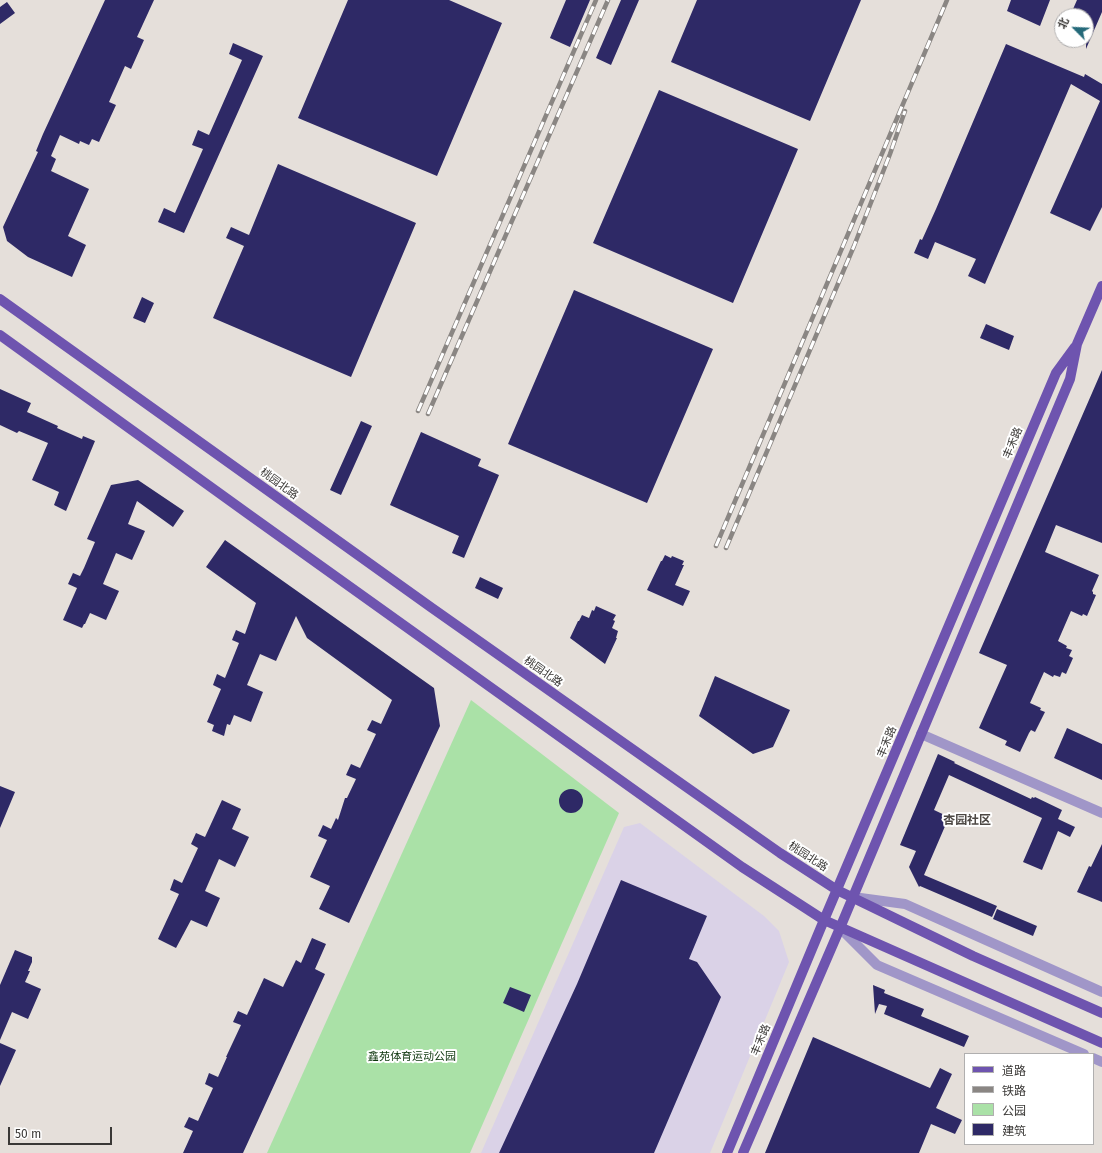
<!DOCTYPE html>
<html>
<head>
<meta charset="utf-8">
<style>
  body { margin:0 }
  #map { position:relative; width:1102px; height:1153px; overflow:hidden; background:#e5dfda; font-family:"Fira Sans","Noto Sans SC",sans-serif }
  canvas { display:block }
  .legend { position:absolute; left:964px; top:1053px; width:130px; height:92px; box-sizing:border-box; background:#fff; border:1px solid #b0afaf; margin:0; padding:5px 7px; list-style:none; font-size:12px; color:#3a3836 }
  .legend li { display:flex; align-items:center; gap:8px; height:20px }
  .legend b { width:20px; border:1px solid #b0afaf }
  .north { position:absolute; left:1054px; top:8px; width:40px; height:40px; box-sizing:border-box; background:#fff; border:1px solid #b0afaf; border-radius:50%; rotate:294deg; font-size:11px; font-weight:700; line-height:16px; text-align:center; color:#3a3836 }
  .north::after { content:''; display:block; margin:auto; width:14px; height:18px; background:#246979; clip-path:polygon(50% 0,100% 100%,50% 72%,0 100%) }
  .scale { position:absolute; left:8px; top:1127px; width:104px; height:18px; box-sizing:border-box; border:2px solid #3a3836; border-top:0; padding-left:5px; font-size:12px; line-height:14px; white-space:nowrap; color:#3a3836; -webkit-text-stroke:3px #fff; paint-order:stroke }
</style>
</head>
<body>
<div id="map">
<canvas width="1102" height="1153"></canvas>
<ul class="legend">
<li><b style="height:5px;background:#6e54af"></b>道路</li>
<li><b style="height:5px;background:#8a8683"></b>铁路</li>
<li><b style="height:11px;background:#aae1a7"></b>公园</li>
<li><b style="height:11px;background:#2e2966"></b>建筑</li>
</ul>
<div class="north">北</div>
<div class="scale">50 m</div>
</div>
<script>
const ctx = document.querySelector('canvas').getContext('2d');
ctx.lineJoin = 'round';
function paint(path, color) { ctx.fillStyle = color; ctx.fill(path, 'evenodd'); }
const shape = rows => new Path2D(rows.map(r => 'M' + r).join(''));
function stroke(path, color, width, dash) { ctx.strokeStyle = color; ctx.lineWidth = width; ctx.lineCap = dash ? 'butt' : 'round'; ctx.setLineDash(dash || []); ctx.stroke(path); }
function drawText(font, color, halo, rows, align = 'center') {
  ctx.font = font + ' "Fira Sans","Noto Sans SC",sans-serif'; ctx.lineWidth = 4; ctx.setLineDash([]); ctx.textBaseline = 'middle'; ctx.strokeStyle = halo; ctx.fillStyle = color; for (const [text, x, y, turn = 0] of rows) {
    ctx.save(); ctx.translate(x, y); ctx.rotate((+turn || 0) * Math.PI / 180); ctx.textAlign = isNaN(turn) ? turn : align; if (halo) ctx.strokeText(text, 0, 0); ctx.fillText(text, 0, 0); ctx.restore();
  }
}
paint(shape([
  [640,823,764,916,779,931,789,962,710,1153,481,1153,624,827]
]), '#dad2e7');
paint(shape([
  [471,700,619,813,470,1153,267,1153]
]), '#aae1a7');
paint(shape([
  [105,0,154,0,137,37,144,40,131,69,125,66,109,102,116,105,99,142,92,139,89,145,80,141,79,144,60,135,51,156,56,159,51,171,89,189,68,236,86,245,72,277,28,257,7,241,3,227,38,152,36,151,43,134],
  [348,0,449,0,502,23,437,176,298,118],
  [566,0,590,0,570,47,550,38],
  [621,0,639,0,611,65,596,58],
  [697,0,861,0,810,121,671,62],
  [1011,0,1050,0,1040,26,1007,11],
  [1077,0,1102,0,1102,12,1086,49,1086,16,1070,16],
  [7,2,15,13,0,24,0,7],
  [233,43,263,56,184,233,158,222,164,208,175,213,203,149,192,145,198,130,209,135,242,60,229,54],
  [1006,44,1084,77,1085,74,1102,84,1102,207,1090,231,1050,213,1100,101,1071,84,985,284,968,276,976,259,935,242,928,259,914,253,920,239,922,240,936,209],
  [659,90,798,149,733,303,593,243],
  [278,164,416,223,351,377,213,318,244,246,226,238,231,227,249,235],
  [574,290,713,349,647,503,508,444],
  [142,297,154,303,145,323,133,318],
  [986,324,1014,336,1009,350,980,338],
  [1102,370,1102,543,1056,525,1045,552,1099,575,1092,591,1093,592,1093,594,1096,595,1087,616,1083,614,1082,616,1071,611,1058,641,1067,646,1066,648,1072,650,1069,656,1073,658,1066,674,1062,672,1060,677,1054,675,1053,677,1044,672,1030,703,1041,708,1040,710,1045,712,1035,732,1031,730,1029,733,1020,752,1005,745,1007,741,979,728,1007,665,979,653],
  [0,389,31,403,27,412,58,426,57,428,82,439,83,436,95,441,66,511,54,505,59,492,32,480,48,443,19,431,17,433,0,425],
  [361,421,372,426,341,495,330,490],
  [421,432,481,459,478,466,499,475,464,558,452,553,459,536,390,505],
  [138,480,184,511,173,527,137,501,128,524,145,531,132,560,116,553,103,584,119,591,106,620,90,613,85,624,84,624,82,628,63,620,77,588,68,584,73,573,80,576,84,568,95,542,87,539,111,485],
  [225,540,434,688,440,726,349,923,319,909,330,886,310,877,327,840,318,836,323,825,331,829,336,818,338,820,345,798,347,798,356,779,346,775,351,764,360,768,376,734,367,730,372,720,381,724,392,700,307,638,296,616,276,661,260,654,247,685,263,692,251,722,234,715,230,725,227,724,224,736,212,731,214,725,207,722,221,689,213,685,217,674,225,678,239,643,232,640,236,630,245,634,256,603,206,567],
  [665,555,671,558,672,556,684,561,682,565,684,565,675,585,690,591,683,606,647,590,661,561,662,561],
  [480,577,503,588,498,599,475,588],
  [596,606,616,615,613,620,615,621,612,628,618,631,616,638,617,638,605,664,570,638,578,621,579,621,582,615,589,618,592,610,594,611],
  [715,676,790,710,773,747,753,754,699,716],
  [1067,728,1102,744,1102,780,1054,758],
  [938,754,955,762,954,763,1031,799,1032,797,1034,798,1035,797,1062,810,1058,819,1075,827,1070,837,1058,831,1042,870,1023,862,1042,818,949,775,934,810,949,817,924,875,997,906,992,917,920,886,919,887,909,867,916,851,900,845],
  [0,786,15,792,0,828],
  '559 801a12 12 0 1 1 24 0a12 12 0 1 1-24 0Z',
  [222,800,241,809,232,829,249,837,235,867,219,859,205,891,220,898,207,927,191,920,176,948,158,939,179,894,170,890,174,879,182,883,198,848,191,844,196,833,205,837],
  [1102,844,1102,902,1077,892,1089,866,1091,867],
  [621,880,707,916,689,959,697,962,721,997,654,1153,499,1153,577,984],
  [997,909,1037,926,1033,936,993,919],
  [312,938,326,944,315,969,325,974,243,1153,183,1153,193,1131,184,1127,189,1117,198,1121,213,1088,205,1084,209,1073,218,1077,227,1057,226,1057,241,1025,233,1022,238,1011,247,1015,264,978,283,987,296,960,301,963],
  [15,950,32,957,32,962,28,971,30,971,25,982,41,989,28,1019,12,1012,0,1040,0,985],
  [873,985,885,990,884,993,924,1009,921,1016,969,1036,964,1047,884,1014,887,1006,879,1004,875,1014],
  [510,987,531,995,524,1012,503,1003],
  [813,1037,930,1088,940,1068,952,1074,936,1108,962,1120,955,1134,931,1124,919,1153,765,1153],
  [0,1043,16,1050,0,1086]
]), '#2e2966');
stroke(shape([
  [921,734,1102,813],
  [853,897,905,904,1102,992],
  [840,928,877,965,1084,1054],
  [1093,1058,1102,1062]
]), '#a096c8', 10);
stroke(shape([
  [0,299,432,608,780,853,837,890,973,956,1102,1013],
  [0,335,251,516,742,867,824,920,1102,1043],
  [727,1153,824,920,1056,373,1075,347],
  [743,1153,840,928,1070,379,1077,344,1102,286]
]), '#6e54af', 10);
const rail = shape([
  [418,411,596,0],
  [428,414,608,0],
  [716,546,947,0],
  [726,548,854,246,890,154,905,111]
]);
stroke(rail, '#8a8683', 4.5);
stroke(rail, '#fff', 3, [9]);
drawText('11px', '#3a3836', '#fff', [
  ["丰禾路",1013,443,-67],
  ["桃园北路",279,484,36],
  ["桃园北路",543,672,35],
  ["丰禾路",887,742,-67],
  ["桃园北路",808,857,33],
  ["丰禾路",761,1040,-67]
]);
drawText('11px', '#0b340b', '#fff', [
  ["鑫苑体育运动公园",412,1057]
]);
drawText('bold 12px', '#4d4844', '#fff', [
  ["杏园社区",967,821]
]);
</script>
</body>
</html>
